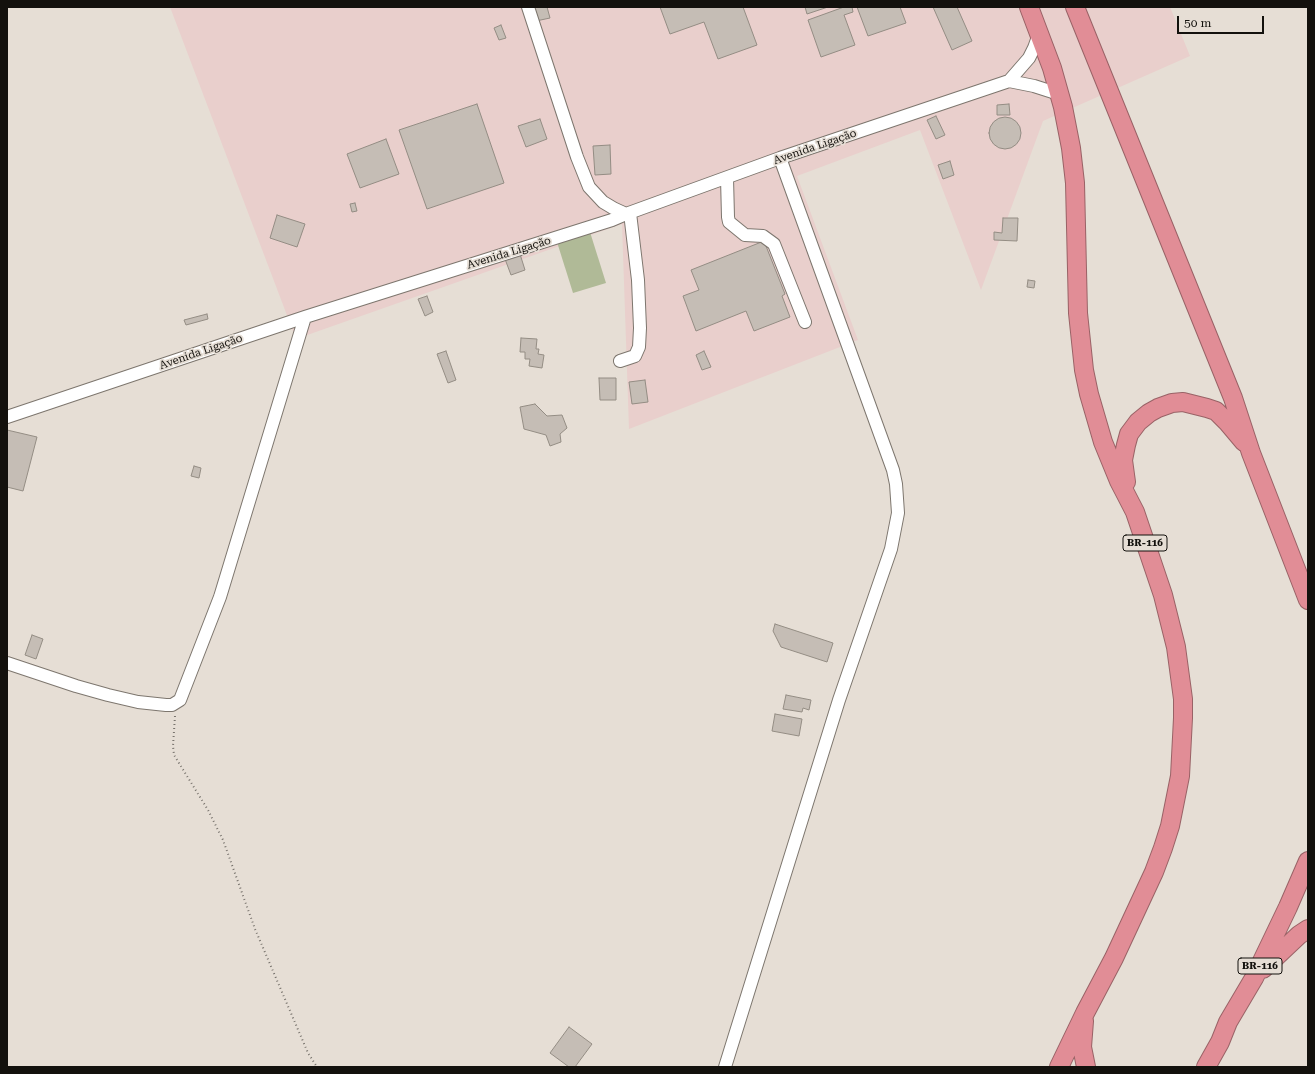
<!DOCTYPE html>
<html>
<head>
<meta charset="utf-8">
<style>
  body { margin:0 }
  #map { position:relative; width:1315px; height:1074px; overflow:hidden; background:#e6ded5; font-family:"Roboto Serif",serif }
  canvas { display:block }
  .frame { position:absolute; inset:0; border:8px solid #13110d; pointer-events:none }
  .scale { position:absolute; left:1177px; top:16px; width:87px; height:18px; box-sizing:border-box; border:2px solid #13110d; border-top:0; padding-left:5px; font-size:12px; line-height:14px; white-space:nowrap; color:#13110d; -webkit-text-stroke:3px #e6ded5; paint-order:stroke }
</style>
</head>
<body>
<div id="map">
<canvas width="1315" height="1074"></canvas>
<div class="frame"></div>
<div class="scale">50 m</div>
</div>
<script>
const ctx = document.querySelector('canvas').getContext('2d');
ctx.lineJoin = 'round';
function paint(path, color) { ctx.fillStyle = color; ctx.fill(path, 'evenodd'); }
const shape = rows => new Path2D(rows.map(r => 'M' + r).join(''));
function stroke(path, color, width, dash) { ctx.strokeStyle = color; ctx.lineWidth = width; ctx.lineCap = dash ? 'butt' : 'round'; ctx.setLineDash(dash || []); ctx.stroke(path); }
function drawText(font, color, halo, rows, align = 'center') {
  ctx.font = font + ' "Roboto Serif",serif'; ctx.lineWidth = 3.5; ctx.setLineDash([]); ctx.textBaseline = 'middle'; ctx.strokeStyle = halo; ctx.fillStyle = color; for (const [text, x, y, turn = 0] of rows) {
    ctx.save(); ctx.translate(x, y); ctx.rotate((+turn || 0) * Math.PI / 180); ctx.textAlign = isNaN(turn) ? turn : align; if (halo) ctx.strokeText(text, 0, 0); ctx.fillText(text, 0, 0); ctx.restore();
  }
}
paint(shape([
  [170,7,1170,7,1190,56,1043,121,981,290,920,130,797,176,858,340,629,429,622,224,296,339]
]), '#e9cfcc');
paint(shape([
  [590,232,606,283,573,293,557,242]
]), '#b0ba97');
const building = shape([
  [532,7,547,7,550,18,536,21,532,7],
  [660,7,743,7,757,45,718,59,704,22,670,34,660,7],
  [805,7,828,7,807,14,805,7],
  [844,7,852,7,853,12,844,15,855,45,821,57,808,20,844,7],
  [857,7,900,7,906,23,868,36,857,7],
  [933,7,957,7,972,41,952,50,933,7],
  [501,25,506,38,499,40,494,28,501,25],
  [477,104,504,183,427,209,399,130,477,104],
  [1009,104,1010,115,997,115,997,105,1009,104],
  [936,116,945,135,936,139,927,120,936,116],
  '989 133a16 16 0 1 1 32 0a16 16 0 1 1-32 0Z',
  [540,119,547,139,526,147,518,126,540,119],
  [386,139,399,174,360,188,347,154,386,139],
  [610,145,611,174,595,175,593,146,610,145],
  [950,161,954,175,943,179,938,165,950,161],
  [355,203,357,211,352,212,350,204,355,203],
  [277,215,305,224,297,247,270,238,277,215],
  [1003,218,1018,218,1017,241,994,240,994,232,1002,233,1003,218],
  [764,241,785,294,782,296,790,317,754,331,746,311,696,331,683,296,699,290,691,270,764,241],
  [520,254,525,270,511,275,505,259,520,254],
  [1028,280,1035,281,1034,288,1027,287,1028,280],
  [427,296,433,312,425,316,418,299,427,296],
  [207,314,208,319,186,325,184,320,207,314],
  [521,338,537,339,536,349,539,349,538,354,544,355,542,368,529,366,530,359,525,359,525,352,520,352,521,338],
  [446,351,456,380,448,383,437,354,446,351],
  [704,351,711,367,702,370,696,355,704,351],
  [599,378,616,378,616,400,600,400,599,378],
  [645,380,648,402,632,404,629,382,645,380],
  [535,404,547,416,562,415,567,428,560,434,561,442,550,446,546,435,524,429,520,407,535,404],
  [7,430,37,437,23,491,7,487,7,430],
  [194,466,201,468,199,478,191,476,194,466],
  [775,624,833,643,827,662,781,647,773,631,775,624],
  [32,635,43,639,36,659,25,655,32,635],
  [786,695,811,700,809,710,803,708,802,712,783,709,786,695],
  [775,714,802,719,799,736,772,731,775,714],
  [569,1027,592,1044,575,1067,569,1067,550,1053,569,1027]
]);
paint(building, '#c5bdb5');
stroke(building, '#948d84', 1);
const minor = shape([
  [528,7,577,157,589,187,603,202,613,208,626,214],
  [1009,81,1029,58,1034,48,1039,34],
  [727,178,728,217,729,222,745,235,763,236,774,244,805,322],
  [620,361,635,356,639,347,640,328,638,280,630,213],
  [7,417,305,317,612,220,626,214,780,158,1009,81,1034,86,1059,94],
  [7,663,76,686,108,695,138,702,166,705,172,705,180,700,220,597,305,317],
  [725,1067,839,700,891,549,898,513,896,484,893,470,780,158]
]);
const highway = shape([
  [1029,7,1052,68,1063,107,1071,148,1075,183,1078,313,1084,370,1089,394,1103,442,1119,481,1135,512,1163,595,1176,647,1183,699,1183,718,1180,776,1170,826,1163,848,1154,872,1114,958,1085,1013,1059,1067],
  [1075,7,1233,398,1251,453,1308,600],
  [1126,482,1123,460,1126,445,1129,434,1138,422,1149,413,1158,408,1172,403,1183,402,1207,408,1216,411,1228,423,1244,442],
  [1263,969,1299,935,1308,929],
  [1084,1021,1082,1047,1086,1067],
  [1206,1067,1220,1042,1228,1022,1254,978,1288,907,1308,861]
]);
stroke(minor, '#7d766e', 14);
stroke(highway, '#996266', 20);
stroke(shape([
  [175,716,173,746,174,755,208,810,223,840,255,929,308,1053,317,1067]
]), '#78736d', 2, [1, 3]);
stroke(minor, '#fff', 12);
stroke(highway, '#e18d96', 18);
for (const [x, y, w] of [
  [1145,543,44],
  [1260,966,44]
]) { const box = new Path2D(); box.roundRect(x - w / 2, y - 8, w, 16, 3); ctx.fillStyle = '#e6ded5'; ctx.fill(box); stroke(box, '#13110d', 1); }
drawText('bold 10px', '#13110d', null, [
  ["BR-116",1145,543],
  ["BR-116",1260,966]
]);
drawText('11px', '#13110d', '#e6ded5', [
  ["Avenida Ligação",815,147,-19],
  ["Avenida Ligação",509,253,-17],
  ["Avenida Ligação",201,352,-19]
]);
</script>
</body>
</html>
